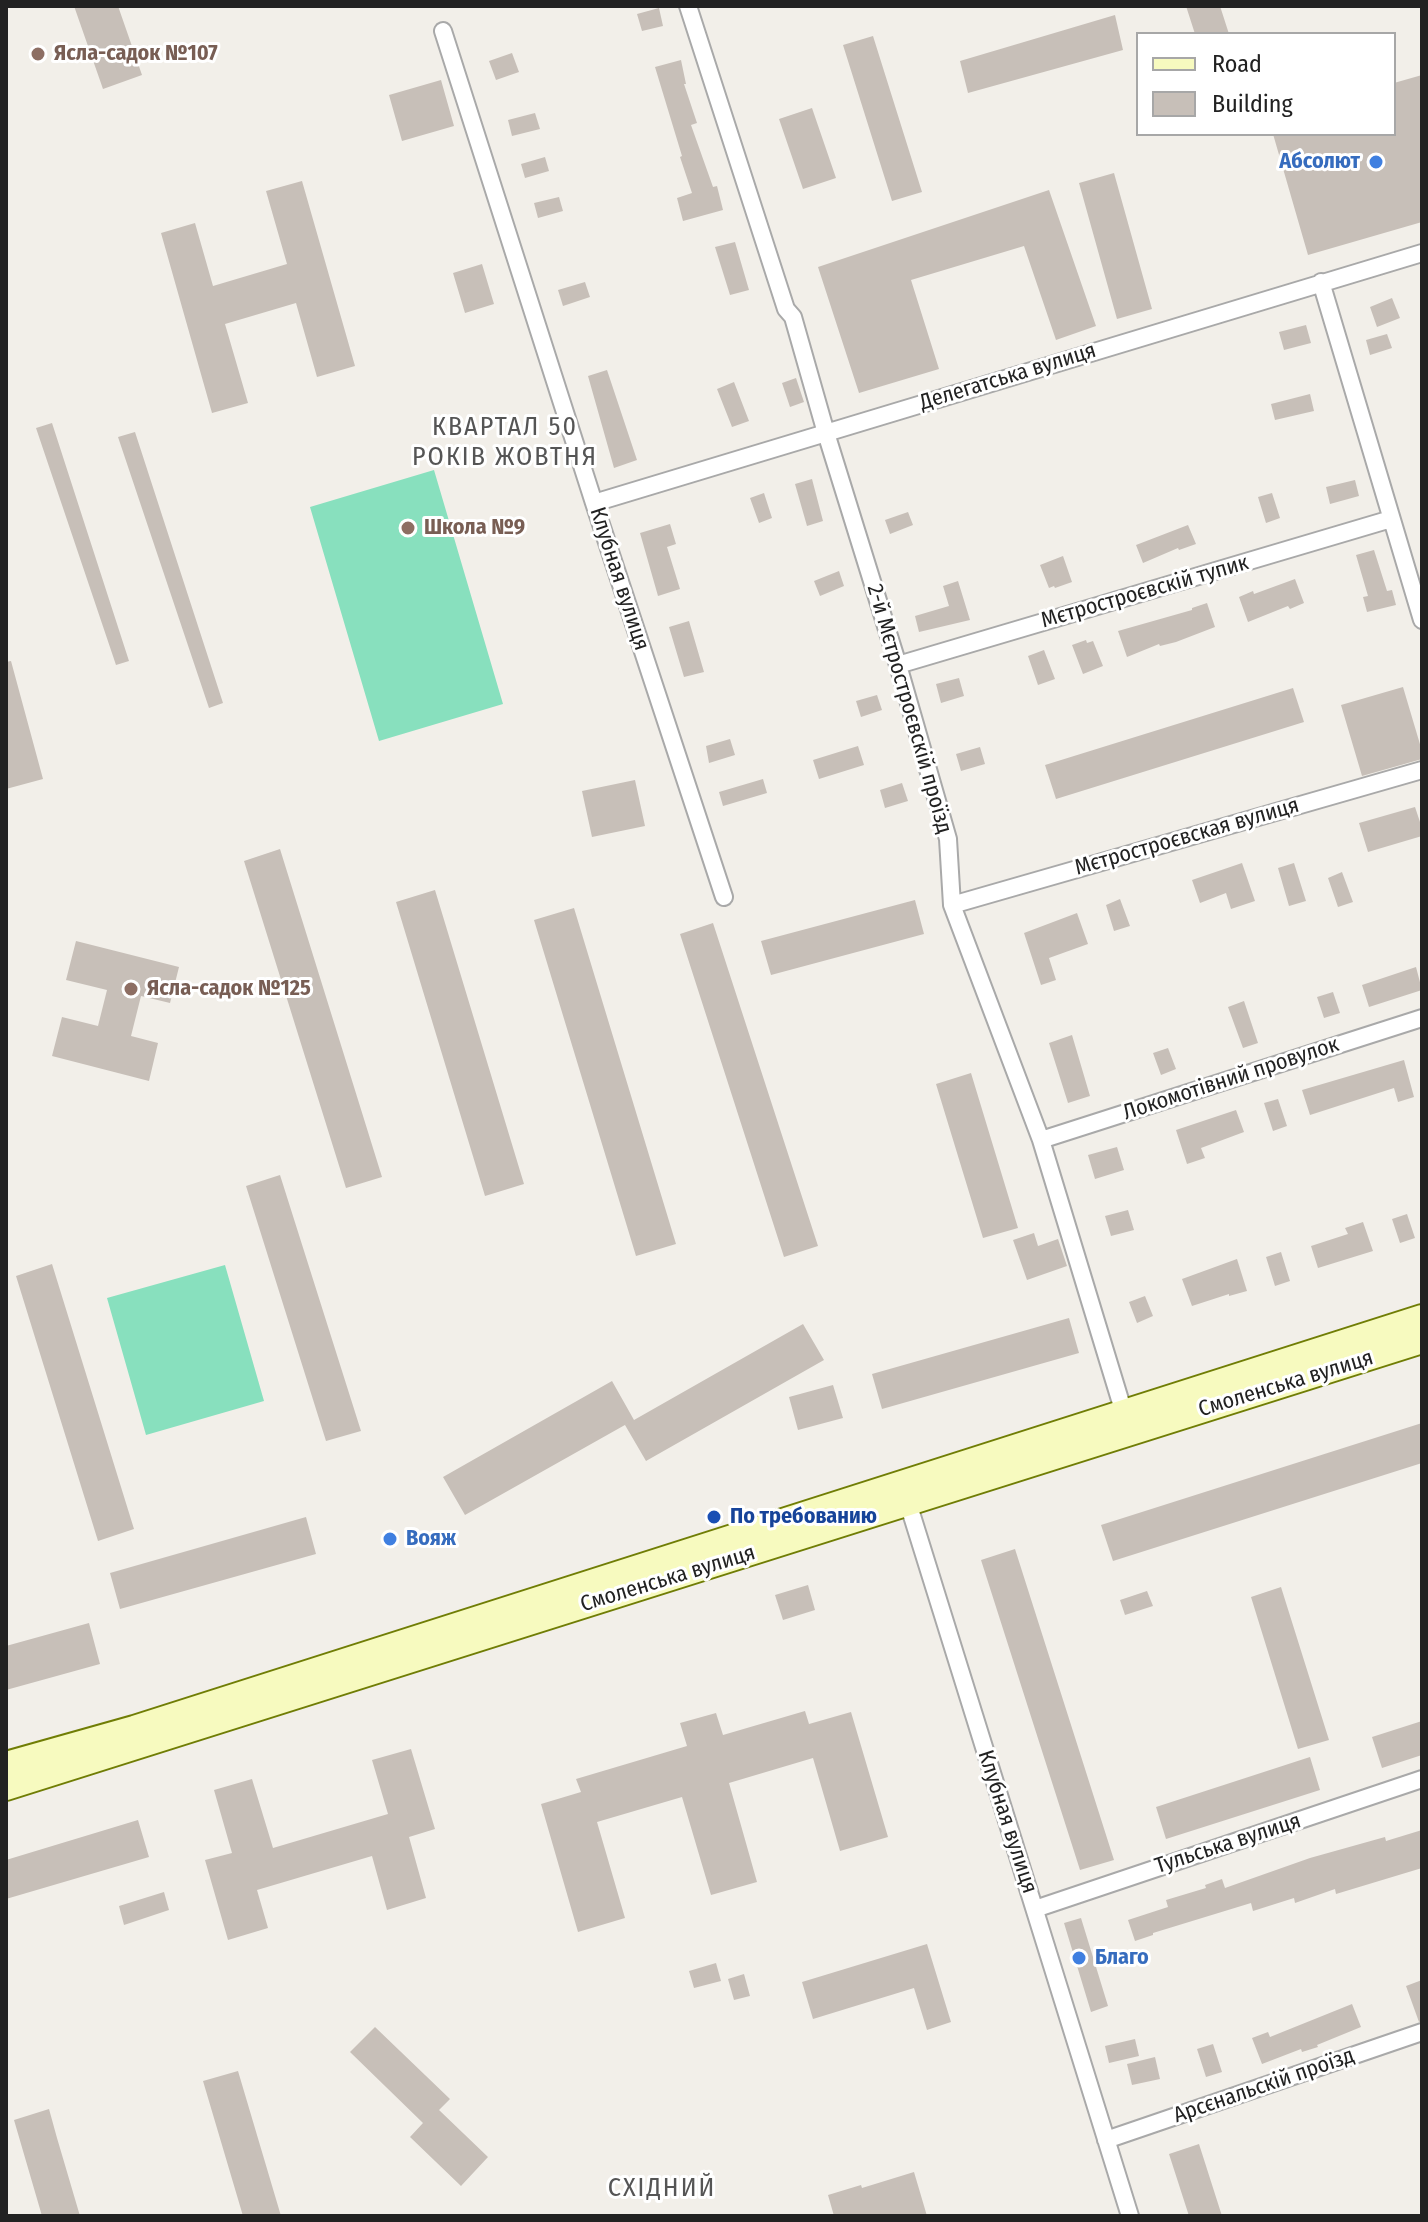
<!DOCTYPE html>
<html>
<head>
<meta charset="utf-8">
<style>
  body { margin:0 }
  #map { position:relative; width:1428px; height:2222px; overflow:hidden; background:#f2efe9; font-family:"Fira Sans Condensed",sans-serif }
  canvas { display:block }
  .frame { position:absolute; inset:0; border:8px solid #222; pointer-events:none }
  .legend { position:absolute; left:1136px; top:32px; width:260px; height:104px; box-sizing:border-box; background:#fff; border:2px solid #a7a7a7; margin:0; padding:10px 14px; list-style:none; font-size:24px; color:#222 }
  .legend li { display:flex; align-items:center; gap:16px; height:40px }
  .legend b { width:40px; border:2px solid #a7a7a7 }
</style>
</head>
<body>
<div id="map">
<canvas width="1428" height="2222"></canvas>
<div class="frame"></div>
<ul class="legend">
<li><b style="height:10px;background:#f7fabf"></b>Road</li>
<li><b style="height:22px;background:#c7bfb8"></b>Building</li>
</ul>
</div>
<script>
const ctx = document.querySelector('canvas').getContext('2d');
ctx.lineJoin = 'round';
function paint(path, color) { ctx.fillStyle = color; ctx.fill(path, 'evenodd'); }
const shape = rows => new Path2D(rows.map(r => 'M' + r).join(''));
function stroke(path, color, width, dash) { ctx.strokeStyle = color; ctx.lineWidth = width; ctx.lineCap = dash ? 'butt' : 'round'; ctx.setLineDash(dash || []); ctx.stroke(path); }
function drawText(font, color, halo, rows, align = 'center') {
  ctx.font = font + ' "Fira Sans Condensed",sans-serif'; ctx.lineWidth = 6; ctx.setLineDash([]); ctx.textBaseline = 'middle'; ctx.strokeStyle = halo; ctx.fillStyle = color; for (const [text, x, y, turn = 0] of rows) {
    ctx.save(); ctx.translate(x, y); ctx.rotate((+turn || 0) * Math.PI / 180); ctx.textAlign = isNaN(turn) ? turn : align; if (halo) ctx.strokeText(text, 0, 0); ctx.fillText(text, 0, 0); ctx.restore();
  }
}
paint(shape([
  [434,470,503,704,379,741,310,507],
  [225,1265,264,1401,146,1435,107,1298]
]), '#88e0be');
paint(shape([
  [74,6,118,6,142,75,103,89],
  [1186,6,1220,6,1229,34,1195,34],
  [659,8,663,26,642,31,637,14],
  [1115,15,1123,50,968,93,960,61],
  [873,36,922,192,892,201,843,45],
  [512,53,519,72,496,80,489,61],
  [681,60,686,84,684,84,697,123,691,125,713,187,717,186,723,210,683,221,677,198,692,193,680,157,682,156,655,67],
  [1422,75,1422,222,1308,255,1273,134,1394,134,1394,83],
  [441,80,454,126,402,141,389,95],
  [812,108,836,178,803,189,779,119],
  [535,113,540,129,512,136,508,120],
  [545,157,549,171,525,178,521,164],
  [1114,173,1152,309,1117,319,1079,183],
  [302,181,355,366,317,377,296,303,225,324,248,403,212,413,161,233,195,223,213,286,287,264,266,191],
  [1049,190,1096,326,1056,340,1024,246,911,280,939,369,859,393,818,267],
  [559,197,563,211,538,218,534,203],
  [735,242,749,290,730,295,715,247],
  [482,264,494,304,465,313,453,273],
  [585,282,590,297,563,306,558,290],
  [1392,298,1400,318,1377,327,1370,307],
  [1306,325,1311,343,1284,350,1279,332],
  [1387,334,1392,348,1370,355,1366,340],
  [607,370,637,460,614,468,588,376],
  [796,378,804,402,790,407,782,383],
  [734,382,749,421,732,427,717,389],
  [1310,394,1314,411,1275,420,1271,404],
  [52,423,129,661,116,665,36,428],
  [135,432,223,703,209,708,118,437],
  [812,479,823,521,807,526,795,484],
  [1355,480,1359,496,1330,504,1326,487],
  [764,493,772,518,759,523,750,498],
  [1272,493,1280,518,1266,523,1258,497],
  [908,512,913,525,890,534,885,520],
  [670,524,676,544,667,547,680,589,658,596,640,533],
  [1188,525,1196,544,1179,550,1178,548,1143,563,1136,545],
  [1374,550,1387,591,1392,590,1396,605,1367,612,1363,597,1368,596,1356,555],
  [1063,556,1072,582,1055,588,1054,586,1049,588,1040,565],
  [839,571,844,586,820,596,814,581],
  [1295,579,1304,603,1290,609,1288,606,1248,622,1239,597,1253,591,1254,594],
  [958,581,970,620,919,632,915,616,949,606,943,586],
  [1207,603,1215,627,1176,642,1160,646,1159,644,1127,657,1118,631,1192,610,1192,608],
  [689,621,704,672,684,677,669,627],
  [1086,640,1087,643,1093,641,1103,666,1083,674,1072,645],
  [1044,650,1055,679,1038,685,1028,656],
  [11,661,43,779,6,789,6,662],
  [959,678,964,696,941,703,936,684],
  [1403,687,1422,751,1422,759,1362,776,1341,705],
  [1293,688,1304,722,1056,799,1045,765],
  [877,695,882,710,861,717,856,701],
  [730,739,735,755,709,763,706,746],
  [858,746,864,765,819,779,813,760],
  [980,747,985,764,961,771,956,754],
  [763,779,767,793,723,806,719,792],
  [635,780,645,826,592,837,582,791],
  [902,783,908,801,885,808,880,790],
  [1415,807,1422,828,1422,836,1368,852,1359,823],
  [280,849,382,1177,346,1188,244,861],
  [1242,863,1255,901,1231,909,1226,893,1200,903,1192,880],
  [1294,863,1306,901,1289,906,1278,868],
  [1342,872,1353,902,1338,907,1328,878],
  [435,890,524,1184,485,1196,396,902],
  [1120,899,1130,926,1114,931,1106,905],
  [915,900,924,934,771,975,761,941],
  [574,908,676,1244,636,1256,534,920],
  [1077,913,1088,944,1049,958,1056,980,1041,985,1024,933],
  [713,923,818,1246,784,1257,680,934],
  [76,941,179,967,170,1003,141,996,131,1036,158,1043,149,1081,52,1056,62,1017,98,1026,107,990,66,980],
  [1416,967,1422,990,1369,1007,1362,985],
  [1333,992,1340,1013,1324,1018,1317,997],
  [1244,1001,1258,1043,1243,1048,1228,1007],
  [1072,1035,1090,1096,1068,1103,1049,1043],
  [1168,1048,1176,1069,1161,1075,1153,1053],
  [1404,1060,1414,1097,1398,1102,1394,1088,1310,1115,1302,1090],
  [971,1073,1018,1228,983,1238,936,1084],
  [1278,1099,1287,1126,1273,1131,1264,1103],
  [1236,1110,1244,1132,1201,1148,1205,1158,1187,1164,1176,1130],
  [1117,1147,1124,1170,1095,1179,1088,1155],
  [280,1175,361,1431,326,1441,246,1186],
  [1128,1210,1134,1230,1111,1236,1105,1216],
  [1407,1214,1415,1238,1400,1243,1392,1219],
  [1363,1222,1373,1251,1318,1268,1311,1246,1348,1234,1345,1228],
  [1034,1233,1038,1246,1058,1239,1067,1266,1027,1280,1013,1240],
  [1281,1252,1290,1281,1275,1286,1266,1257],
  [1237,1259,1247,1291,1229,1296,1229,1294,1192,1306,1182,1279],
  [52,1264,134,1529,98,1541,16,1276],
  [1145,1296,1153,1316,1137,1323,1129,1302],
  [1069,1318,1079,1353,882,1409,872,1374],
  [803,1324,824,1360,646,1461,625,1425,632,1421,465,1515,443,1477,612,1381,634,1420],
  [833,1385,843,1418,798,1430,789,1397],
  [1422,1423,1422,1463,1113,1561,1101,1525],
  [306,1517,316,1554,120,1609,110,1573],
  [1015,1549,1114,1860,1080,1870,981,1560],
  [808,1585,815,1610,783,1620,775,1595],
  [1281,1587,1329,1740,1298,1749,1251,1597],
  [1147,1591,1153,1606,1125,1615,1120,1600],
  [89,1623,100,1664,6,1690,6,1646],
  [805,1711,809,1724,851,1712,888,1837,840,1851,813,1758,729,1783,757,1882,711,1895,682,1797,597,1822,625,1918,578,1932,541,1804,581,1792,576,1779,687,1746,680,1723,716,1713,723,1735],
  [1422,1721,1422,1755,1382,1768,1372,1737],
  [411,1749,435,1829,409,1837,426,1898,387,1910,372,1856,257,1890,268,1928,228,1940,205,1860,232,1853,214,1790,252,1779,273,1848,388,1814,372,1760],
  [1310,1757,1320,1790,1166,1839,1156,1807],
  [138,1820,149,1857,6,1899,6,1860],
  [1422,1830,1422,1868,1336,1894,1335,1889,1295,1903,1294,1898,1253,1911,1251,1903,1153,1933,1153,1935,1135,1941,1128,1920,1168,1907,1166,1900,1206,1888,1205,1885,1222,1879,1225,1888,1310,1858,1385,1837,1386,1841],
  [164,1892,169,1910,124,1925,119,1906],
  [1081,1918,1108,2006,1091,2012,1064,1923],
  [927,1944,951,2022,927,2030,914,1988,813,2019,802,1982],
  [716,1963,721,1981,694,1988,689,1971],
  [744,1974,750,1996,734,2000,728,1979],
  [1422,1980,1422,2021,1419,2022,1406,1986],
  [1352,2004,1361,2027,1317,2045,1318,2047,1302,2052,1301,2049,1262,2064,1252,2038,1268,2032,1270,2037],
  [375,2027,450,2099,439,2110,488,2157,461,2186,410,2137,423,2123,350,2052],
  [1135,2039,1139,2056,1109,2063,1105,2046],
  [1213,2044,1222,2072,1206,2077,1197,2049],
  [1155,2057,1160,2079,1132,2085,1127,2064],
  [238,2071,281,2216,243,2216,203,2081],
  [49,2109,57,2138,80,2216,42,2216,14,2120],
  [1199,2144,1222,2216,1189,2216,1169,2154],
  [914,2172,927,2216,834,2216,828,2195,861,2185,862,2188]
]), '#c7bfb8');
const street = shape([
  [688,6,786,309,793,317,826,433,898,665,948,839,952,905,1041,1140,1124,1413],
  [443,31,594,503,724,897],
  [1321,282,1422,620],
  [594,503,1422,253],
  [898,665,1391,519],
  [952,905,1422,770],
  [1041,1140,1422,1018],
  [908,1503,1130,2216],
  [1035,1909,1422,1779],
  [1106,2140,1422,2032]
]);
const secondary = shape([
  [6,1764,134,1728,1422,1317],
  [6,1788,1422,1341]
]);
stroke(street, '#a9a9a9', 20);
stroke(secondary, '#707d05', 28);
stroke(street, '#fff', 16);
stroke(secondary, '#f7fabf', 24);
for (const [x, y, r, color] of [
  [38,54,8,"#8d6e63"],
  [1376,162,8,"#3f7fe0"],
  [408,528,8,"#8d6e63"],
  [131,989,8,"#8d6e63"],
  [714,1517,8,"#1a4fb4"],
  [390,1539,8,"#3f7fe0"],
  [1079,1958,8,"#3f7fe0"]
]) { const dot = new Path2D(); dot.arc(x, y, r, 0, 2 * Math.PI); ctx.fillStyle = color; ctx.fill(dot); stroke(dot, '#fff', 3); }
drawText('bold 22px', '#785e54', '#fff', [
  ["Ясла-садок №107",54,54],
  ["Школа №9",424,528],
  ["Ясла-садок №125",147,989]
], 'left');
drawText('bold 22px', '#366cbe', '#fff', [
  ["Абсолют",1360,162,"right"],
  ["Вояж",406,1539],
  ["Благо",1095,1958]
], 'left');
drawText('22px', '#222', '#fff', [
  ["Делегатська вулиця",1008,377,-17],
  ["Клубная вулиця",619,579,72],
  ["Мєтростроєвскій тупик",1145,592,-16],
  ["2-й Мєтростроєвскій проїзд",909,709,74],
  ["Мєтростроєвская вулиця",1187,837,-16],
  ["Локомотівний провулок",1231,1079,-18],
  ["Смоленська вулиця",1286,1384,-17],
  ["Смоленська вулиця",668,1579,-17],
  ["Клубная вулиця",1007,1822,72],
  ["Тульська вулиця",1228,1844,-18],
  ["Арсєнальскій проїзд",1264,2086,-19]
]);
drawText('bold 22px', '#164399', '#fff', [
  ["По требованию",730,1517]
], 'left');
ctx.letterSpacing = '2px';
drawText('26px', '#555', '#fff', [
  ["КВАРТАЛ 50",505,428],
  ["РОКІВ ЖОВТНЯ",505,458],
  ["СХІДНИЙ",662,2189]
]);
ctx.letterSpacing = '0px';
</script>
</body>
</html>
